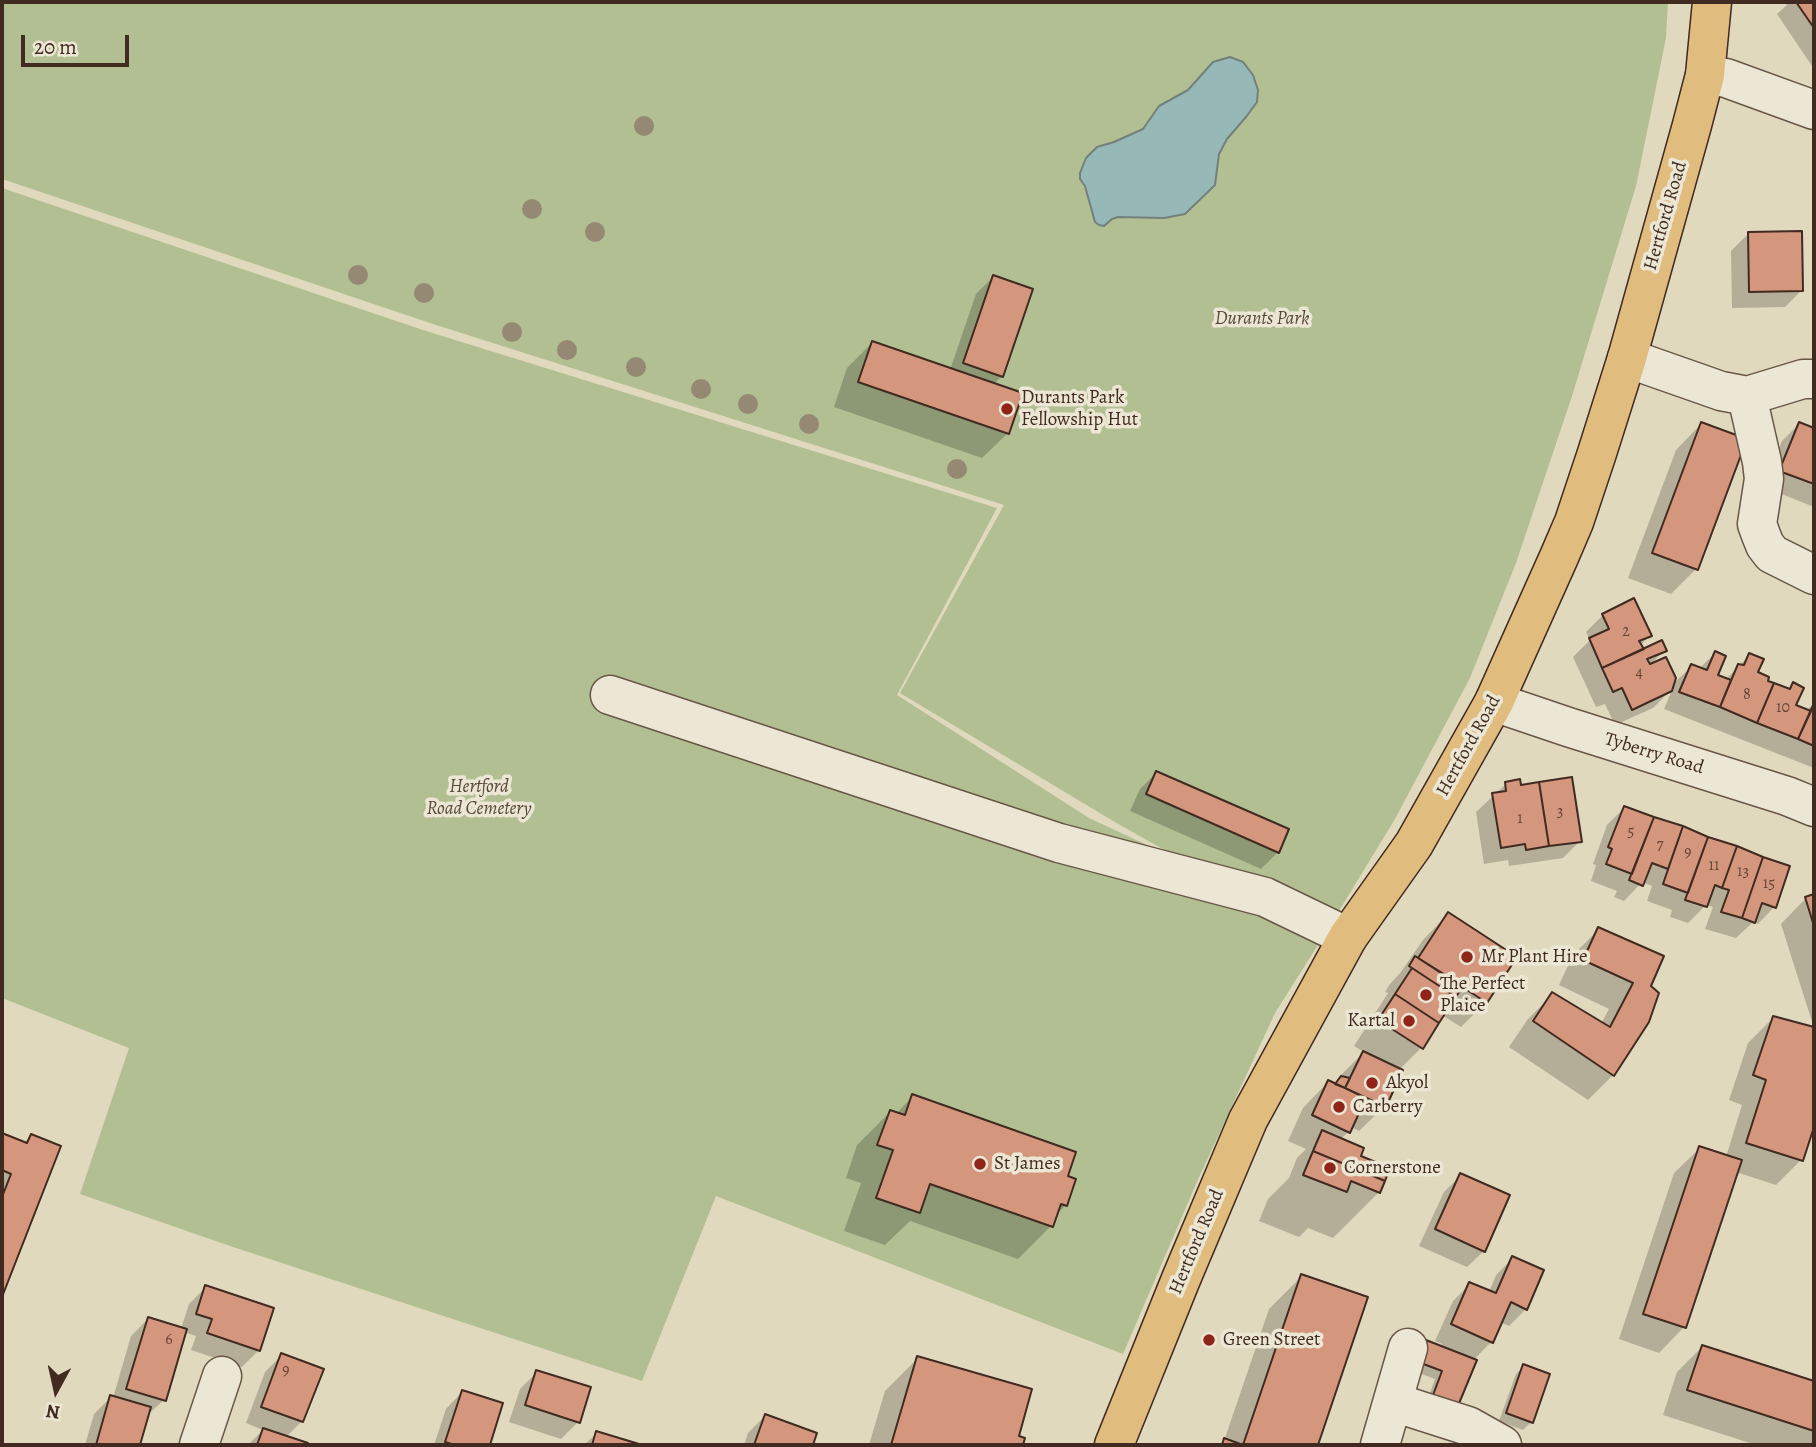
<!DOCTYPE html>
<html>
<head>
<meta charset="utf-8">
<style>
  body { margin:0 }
  #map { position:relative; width:1816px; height:1447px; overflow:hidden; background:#e1d9bd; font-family:Alegreya,serif }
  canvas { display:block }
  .frame { position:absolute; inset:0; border:4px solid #412a20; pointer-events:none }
  .north { position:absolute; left:21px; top:1356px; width:70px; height:70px; -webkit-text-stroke:5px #ece6d4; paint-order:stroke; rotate:188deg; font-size:19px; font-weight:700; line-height:28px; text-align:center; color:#412a20 }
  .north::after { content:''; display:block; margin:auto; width:24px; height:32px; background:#412a20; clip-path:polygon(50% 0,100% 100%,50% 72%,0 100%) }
  .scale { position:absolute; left:21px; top:35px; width:108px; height:32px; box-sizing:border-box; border:4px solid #412a20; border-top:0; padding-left:9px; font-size:21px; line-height:24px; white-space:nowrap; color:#412a20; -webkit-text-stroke:5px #ece6d4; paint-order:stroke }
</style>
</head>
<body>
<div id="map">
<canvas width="1816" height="1447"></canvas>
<div class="frame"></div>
<div class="north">N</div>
<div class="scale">20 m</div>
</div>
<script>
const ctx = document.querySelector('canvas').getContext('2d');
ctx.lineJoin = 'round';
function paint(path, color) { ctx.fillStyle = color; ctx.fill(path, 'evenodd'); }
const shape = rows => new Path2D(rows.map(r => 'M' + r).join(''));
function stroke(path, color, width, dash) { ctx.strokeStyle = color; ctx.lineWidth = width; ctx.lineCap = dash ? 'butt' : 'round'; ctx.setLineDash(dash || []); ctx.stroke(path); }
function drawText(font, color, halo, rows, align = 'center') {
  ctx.font = font + ' Alegreya,serif'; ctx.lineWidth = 7; ctx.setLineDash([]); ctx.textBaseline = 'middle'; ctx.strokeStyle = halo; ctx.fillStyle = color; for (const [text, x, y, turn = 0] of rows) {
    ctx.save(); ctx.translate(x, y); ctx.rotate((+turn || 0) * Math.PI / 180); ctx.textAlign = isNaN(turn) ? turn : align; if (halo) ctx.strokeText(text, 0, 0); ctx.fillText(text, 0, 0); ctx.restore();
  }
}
paint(shape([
  [2,2,1668,2,1666,38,1636,186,1572,396,1516,563,1470,678,1395,819,1331,924,1161,848,1113,821,900,693,1004,505,436,325,2,179],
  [2,188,423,330,997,508,897,695,1089,818,1328,929,1275,1013,1196,1184,1123,1354,716,1196,642,1381,233,1247,80,1194,129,1048,2,998]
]), '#b1bf92');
const water = shape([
  [1230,57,1243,62,1253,75,1258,90,1257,102,1246,117,1227,139,1219,154,1215,185,1185,214,1164,218,1118,217,1112,219,1104,226,1099,225,1095,222,1085,186,1080,179,1080,173,1086,158,1097,147,1114,142,1143,129,1159,106,1188,90,1213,62,1230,57]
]);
paint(water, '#96b9b8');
stroke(water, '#74807b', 2);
paint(shape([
  [1784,2,1814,2,1814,64,1812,66,1777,14,1787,5],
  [1748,234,1802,290,1785,307,1732,308,1731,251],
  [993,277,1002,376,993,385,1008,433,982,458,834,407,847,368,872,343,950,370,976,294],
  [1701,424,1696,569,1671,594,1628,578,1676,450],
  [1799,424,1814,430,1814,507,1764,487,1782,441],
  [1603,615,1650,635,1640,646,1643,652,1665,650,1649,666,1671,686,1692,666,1699,669,1715,653,1716,676,1725,680,1750,655,1756,673,1765,682,1787,690,1793,684,1794,706,1806,711,1814,703,1814,768,1664,709,1673,688,1653,708,1615,725,1605,704,1596,707,1573,657,1590,640,1586,632],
  [1156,773,1278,852,1261,869,1130,811,1140,789],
  [1506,784,1520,788,1580,841,1563,858,1509,866,1508,860,1484,864,1476,812],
  [1624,808,1788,867,1774,907,1758,924,1753,922,1736,938,1705,929,1713,907,1706,905,1688,923,1670,917,1672,910,1647,901,1652,886,1642,882,1624,901,1614,897,1617,891,1591,881,1596,865,1593,864,1607,825],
  [1814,896,1814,1028,1781,924,1806,898],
  [1448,914,1486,1002,1461,1027,1442,1015,1421,1048,1399,1070,1385,1106,1359,1131,1351,1127,1348,1132,1340,1140,1358,1157,1379,1192,1333,1238,1308,1228,1299,1237,1259,1221,1268,1199,1289,1178,1297,1158,1306,1149,1288,1141,1303,1108,1328,1082,1335,1085,1338,1078,1364,1052,1354,1046,1388,993,1385,992,1390,984,1401,972,1423,940],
  [1599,929,1662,957,1613,1075,1588,1100,1509,1047,1528,1019,1553,994,1601,1024,1609,1009,1559,985,1573,955],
  [1773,1018,1814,1029,1814,1121,1801,1160,1776,1185,1736,1172,1684,1327,1659,1353,1619,1339,1674,1173,1700,1148,1726,1157,1742,1105,1729,1100,1748,1043],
  [913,1096,1066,1177,1066,1205,1055,1216,1051,1226,1018,1259,910,1221,885,1245,844,1231,861,1183,846,1178,857,1145,890,1112,896,1114],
  [2,1134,24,1143,31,1136,59,1147,2,1292],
  [1461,1175,1484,1251,1467,1267,1419,1246,1444,1192],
  [1513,1258,1526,1309,1509,1326,1500,1322,1491,1342,1423,1412,1435,1379,1411,1370,1441,1347,1442,1344,1435,1341,1453,1301,1470,1284,1489,1292,1496,1275],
  [1302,1276,1366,1298,1316,1445,1220,1445,1224,1441,1269,1309],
  [206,1287,259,1350,242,1367,191,1350,196,1336,184,1332,164,1400,146,1416,138,1445,85,1445,94,1414,111,1397,113,1398,131,1336,148,1319,181,1329,189,1304],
  [1702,1347,1814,1383,1814,1445,1756,1445,1663,1415,1677,1372],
  [282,1355,302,1421,286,1437,306,1444,305,1445,248,1445,263,1430,246,1423,265,1372],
  [918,1358,1017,1437,1023,1439,1021,1445,869,1445,885,1391],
  [1524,1366,1531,1422,1523,1430,1499,1421,1516,1374],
  [537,1372,578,1422,561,1439,509,1422,520,1389],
  [462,1392,501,1404,488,1445,434,1445,446,1409],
  [765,1416,815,1434,811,1445,744,1445,748,1433],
  [597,1433,637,1445,584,1445]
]), '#0003');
const building = shape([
  [1796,2,1814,2,1814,28,1796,2],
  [1802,231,1803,291,1749,292,1748,232,1802,231],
  [993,275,1033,289,1003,377,963,363,993,275],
  [872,341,1023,393,1009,434,858,382,872,341],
  [1701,422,1747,439,1698,570,1652,553,1701,422],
  [1799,422,1814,428,1814,484,1779,471,1799,422],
  [1634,598,1652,636,1639,641,1644,649,1602,668,1589,638,1609,629,1602,614,1634,598],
  [1662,640,1667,651,1647,659,1650,664,1666,657,1676,678,1672,691,1632,710,1622,688,1613,692,1602,668,1662,640],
  [1715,651,1726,656,1718,675,1731,680,1720,707,1679,692,1691,664,1707,670,1715,651],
  [1749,653,1764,659,1758,672,1769,677,1768,681,1774,683,1757,723,1720,707,1738,664,1744,665,1749,653],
  [1793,682,1804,688,1796,705,1811,711,1798,739,1757,723,1774,683,1790,689,1793,682],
  [1814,703,1814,746,1798,739,1814,703],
  [1156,771,1289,829,1279,853,1146,794,1156,771],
  [1572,777,1582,842,1549,846,1539,782,1572,777],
  [1520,779,1521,785,1539,782,1549,846,1526,850,1525,844,1501,848,1492,793,1506,791,1505,782,1520,779],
  [1624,806,1654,817,1632,874,1606,864,1612,849,1608,847,1624,806],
  [1654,817,1683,826,1668,869,1652,863,1643,886,1629,880,1654,817],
  [1683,826,1708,837,1688,893,1663,884,1683,826],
  [1708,837,1737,846,1722,888,1715,885,1707,907,1685,900,1708,837],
  [1737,846,1763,857,1742,918,1721,912,1729,890,1722,888,1737,846],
  [1763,857,1790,866,1776,908,1762,903,1755,923,1742,918,1763,857],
  [1814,894,1814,926,1805,897,1814,894],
  [1448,912,1517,957,1487,1003,1418,958,1448,912],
  [1598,927,1664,956,1651,986,1659,993,1649,1022,1614,1076,1533,1021,1552,992,1610,1027,1633,983,1583,960,1598,927],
  [1415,956,1463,986,1456,997,1409,966,1415,956],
  [1412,968,1456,997,1439,1023,1395,994,1412,968],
  [1395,994,1439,1023,1423,1049,1378,1020,1395,994],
  [1773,1016,1814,1027,1814,1127,1803,1161,1746,1143,1766,1080,1753,1075,1773,1016],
  [1363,1051,1403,1070,1386,1107,1345,1088,1363,1051],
  [1341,1076,1350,1078,1345,1088,1335,1084,1341,1076],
  [1328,1080,1366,1098,1350,1133,1312,1115,1328,1080],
  [912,1094,1076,1152,1068,1176,1076,1179,1067,1206,1061,1204,1053,1227,930,1184,920,1213,876,1198,893,1150,877,1145,890,1110,905,1115,912,1094],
  [1322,1130,1364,1148,1361,1156,1390,1168,1385,1181,1313,1151,1322,1130],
  [2,1133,27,1143,31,1134,61,1146,2,1297,2,1197,11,1174,2,1170,2,1133],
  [1699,1146,1742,1160,1686,1328,1643,1314,1699,1146],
  [1313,1151,1385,1181,1380,1193,1351,1181,1347,1192,1303,1175,1313,1151],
  [1460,1173,1510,1195,1485,1252,1435,1229,1460,1173],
  [1512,1256,1544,1270,1527,1310,1511,1302,1493,1343,1451,1324,1469,1282,1496,1293,1512,1256],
  [1301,1274,1368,1297,1318,1445,1222,1445,1224,1438,1243,1445,1301,1274],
  [205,1285,274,1308,260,1351,207,1333,212,1319,196,1314,205,1285],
  [148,1317,187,1329,166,1401,126,1389,148,1317],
  [1426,1340,1477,1360,1455,1413,1430,1403,1442,1371,1418,1362,1426,1340],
  [1702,1345,1814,1381,1814,1431,1687,1390,1702,1345],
  [281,1353,324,1369,303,1422,261,1407,281,1353],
  [917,1356,1032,1389,1019,1436,1025,1438,1023,1445,891,1445,917,1356],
  [1523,1364,1550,1374,1533,1423,1506,1413,1523,1364],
  [536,1370,591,1387,580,1423,525,1405,536,1370],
  [462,1390,503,1403,490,1445,455,1445,445,1442,462,1390],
  [110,1395,151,1407,140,1445,96,1445,110,1395],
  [765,1414,817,1433,813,1445,754,1445,765,1414],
  [263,1428,308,1443,307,1445,257,1445,263,1428],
  [596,1431,639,1444,639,1445,592,1445,596,1431]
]);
paint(building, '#d4977e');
stroke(building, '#412a20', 2);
const minor = shape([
  [1705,75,1726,78,1814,110],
  [1627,358,1721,391,1747,396,1803,379,1814,379],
  [1747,396,1762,462,1764,479,1757,524,1761,535,1765,545,1772,554,1814,575],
  [610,695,1059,843,1265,897,1348,937],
  [1494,702,1568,727,1787,796,1814,807],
  [1393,1402,1468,1426,1502,1445],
  [199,1445,222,1376],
  [1380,1445,1408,1348]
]);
const major = shape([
  [1114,1445,1181,1279,1248,1120,1348,937,1414,844,1494,702,1559,557,1574,522,1597,453,1627,358,1692,125,1705,75,1712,2]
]);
stroke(minor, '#695647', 41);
stroke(major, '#412a20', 41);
stroke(minor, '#ece6d4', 38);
stroke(major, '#e0bc7e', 38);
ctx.fillStyle = '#958973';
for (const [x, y] of [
  [644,126],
  [532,209],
  [595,232],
  [358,275],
  [424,293],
  [512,332],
  [567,350],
  [636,367],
  [701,389],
  [748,404],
  [809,424],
  [957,469]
]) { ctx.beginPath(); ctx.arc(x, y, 10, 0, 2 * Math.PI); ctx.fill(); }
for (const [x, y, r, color] of [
  [1007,409,7,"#8f2418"],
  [1467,957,7,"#8f2418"],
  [1426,995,7,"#8f2418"],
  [1409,1021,7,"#8f2418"],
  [1372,1083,7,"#8f2418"],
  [1339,1107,7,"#8f2418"],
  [980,1164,7,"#8f2418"],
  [1330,1168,7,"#8f2418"],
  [1209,1340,7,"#8f2418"]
]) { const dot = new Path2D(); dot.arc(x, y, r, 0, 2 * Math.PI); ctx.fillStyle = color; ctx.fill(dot); stroke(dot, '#ece6d4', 2.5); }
drawText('16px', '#664538', null, [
  ["2",1626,632],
  ["4",1639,673],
  ["8",1747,695],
  ["10",1783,708],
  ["3",1560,812],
  ["1",1520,819],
  ["5",1631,832],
  ["7",1660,845],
  ["9",1688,853],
  ["11",1714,866],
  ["13",1743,872],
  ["15",1769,884],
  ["6",169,1340],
  ["9",286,1371]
]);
drawText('19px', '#412a20', '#ece6d4', [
  ["Hertford Road",1666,216,-74],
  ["Hertford Road",1469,746,-61],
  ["Tyberry Road",1654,754,17],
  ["Hertford Road",1197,1242,-67]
]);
drawText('italic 19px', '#574837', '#ece6d4', [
  ["Durants Park",1262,319],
  ["Hertford",479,787],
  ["Road Cemetery",479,809]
]);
drawText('19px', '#412a20', '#ece6d4', [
  ["Durants Park",1021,398],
  ["Fellowship Hut",1021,420],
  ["Mr Plant Hire",1481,957],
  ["The Perfect",1440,984],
  ["Plaice",1440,1006],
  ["Kartal",1395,1021,"right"],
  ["Akyol",1386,1083],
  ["Carberry",1353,1107],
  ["St James",994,1164],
  ["Cornerstone",1344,1168],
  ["Green Street",1223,1340]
], 'left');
</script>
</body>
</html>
